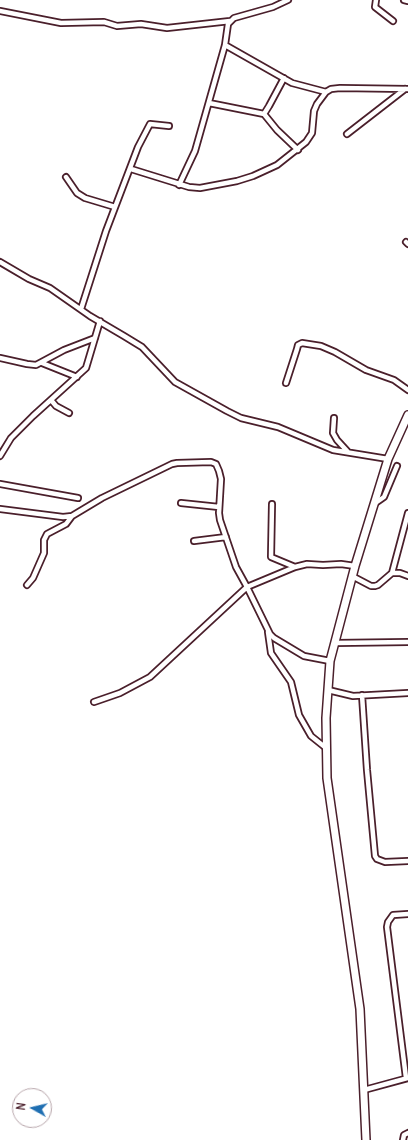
<!DOCTYPE html>
<html>
<head>
<meta charset="utf-8">
<style>
  body { margin:0 }
  #map { position:relative; width:408px; height:1140px; overflow:hidden; background:#fff; font-family:Delius,sans-serif }
  canvas { display:block }
  .north { position:absolute; left:12px; top:1088px; width:40px; height:40px; box-sizing:border-box; background:#fff; border:1px solid #b7a5aa; border-radius:50%; rotate:278deg; font-size:11px; font-weight:700; line-height:16px; text-align:center; color:#4a1f2b }
  .north::after { content:''; display:block; margin:auto; width:14px; height:18px; background:#1f6fb2; clip-path:polygon(50% 0,100% 100%,50% 72%,0 100%) }
</style>
</head>
<body>
<div id="map">
<canvas width="408" height="1140"></canvas>
<div class="north">N</div>
</div>
<script>
const ctx = document.querySelector('canvas').getContext('2d');
ctx.lineJoin = 'round';
const shape = rows => new Path2D(rows.map(r => 'M' + r).join(''));
function stroke(path, color, width, dash) { ctx.strokeStyle = color; ctx.lineWidth = width; ctx.lineCap = dash ? 'butt' : 'round'; ctx.setLineDash(dash || []); ctx.stroke(path); }
const minor = shape([
  [376,0,375,7,393,21],
  [404,0,408,1],
  [0,11,61,23,104,22,117,26,141,24,167,28,230,21],
  [225,45,292,83,326,92],
  [209,103,264,114,269,106,284,78],
  [264,114,277,130,298,150],
  [347,134,405,89],
  [131,169,189,187,200,188,237,181,253,176,277,165,306,142,312,133,314,111,317,104,326,92,331,89,340,88,408,89],
  [66,177,77,193,85,198,115,207],
  [179,185,195,151,225,45,228,24,234,18,273,7,288,0],
  [406,242,408,244],
  [0,262,29,279,50,288,90,316,124,336,142,347,175,382,227,411,241,418,278,427,333,450,388,459],
  [81,309,106,231,138,147,150,124,169,126],
  [0,358,27,364,36,365,64,350,95,338],
  [42,363,77,377],
  [286,383,297,349,298,345,302,343,321,346,335,352,366,370,394,380,408,390],
  [51,400,56,406,69,413],
  [334,418,333,433,337,440,348,452],
  [0,456,11,438,33,416,86,368,100,321],
  [0,484,78,498],
  [181,503,219,507],
  [272,504,271,557,295,567],
  [374,504,384,497,397,466],
  [0,509,63,517,72,516,102,498,172,464,177,463,211,462,216,464,219,471,221,479,219,513,220,520,236,567,247,587,295,567,307,564,323,565,341,564,355,566],
  [194,541,226,537],
  [392,573,408,513],
  [352,576,371,586,375,586,378,585,392,573,400,573,408,576],
  [27,585,33,578,44,553,44,540,47,534,66,524,72,516],
  [268,632,271,653,291,682,299,715,311,736,326,748],
  [335,643,408,642],
  [328,690,353,696,408,693],
  [362,695,367,770,375,856,377,859,385,862,408,861],
  [94,702,120,693,150,677,247,587,270,634,274,638,304,656,330,661],
  [406,1078,387,927,388,922,393,915,408,914],
  [364,1090,408,1078],
  [403,1140,404,1135,408,1133]
]);
const secondary = shape([
  [366,1140,360,1009,327,778,326,718,330,661,355,566,388,459,408,415]
]);
stroke(minor, '#4a1f2b', 8);
stroke(secondary, '#4a1f2b', 10);
stroke(minor, '#fff', 4.5);
stroke(secondary, '#fff', 7);
</script>
</body>
</html>
